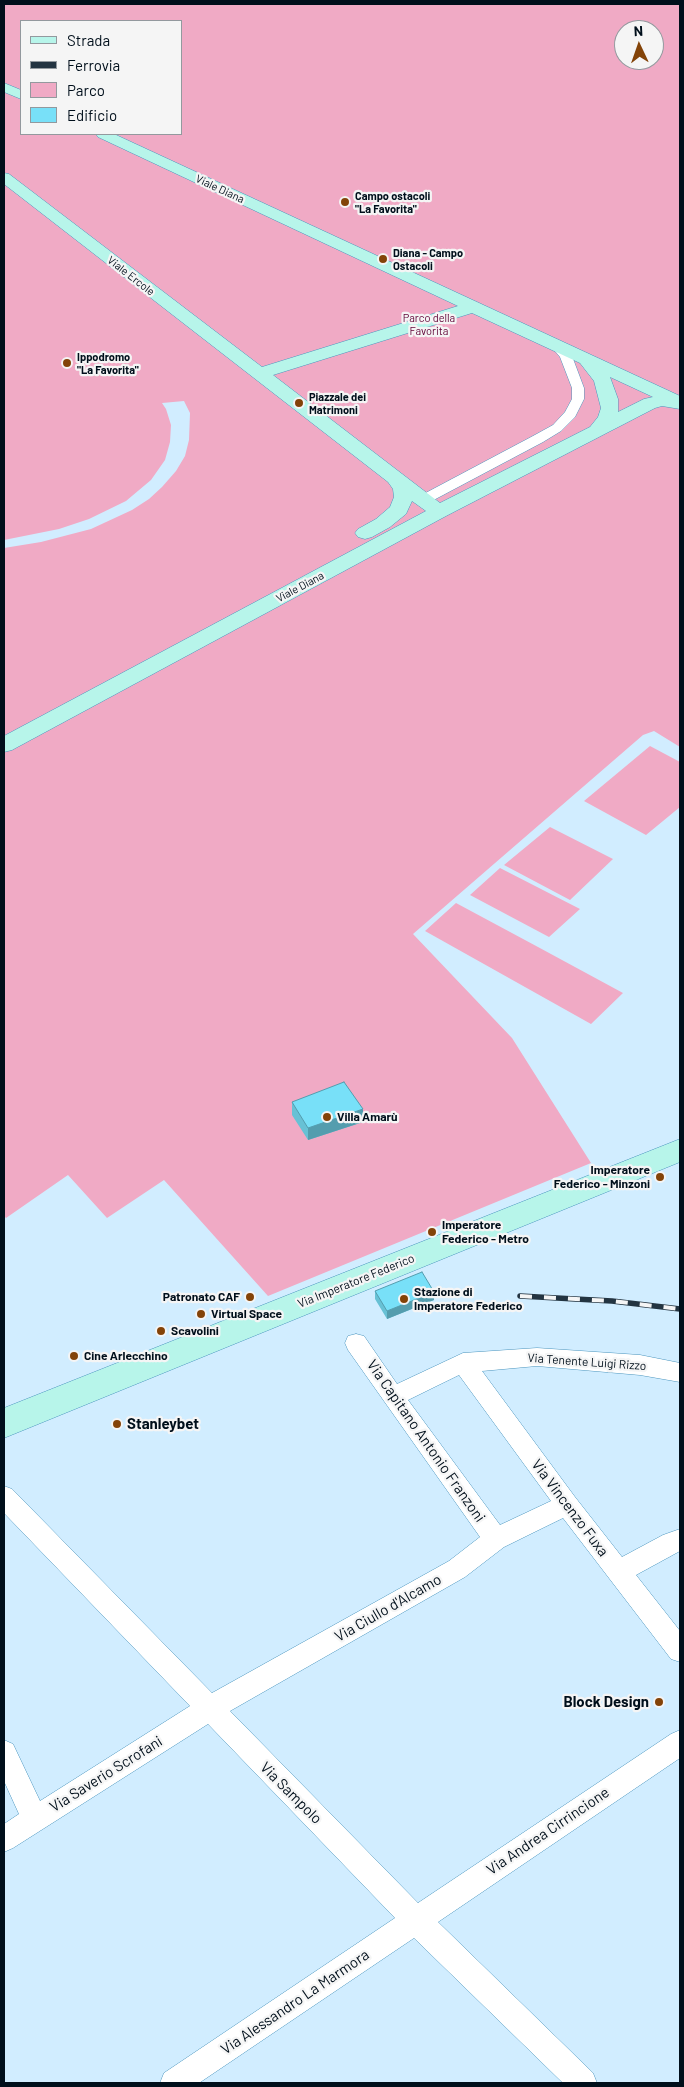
<!DOCTYPE html>
<html>
<head>
<meta charset="utf-8">
<style>
  body { margin:0 }
  #map { position:relative; width:684px; height:2087px; overflow:hidden; background:#d1edff; font-family:Barlow,sans-serif }
  canvas { display:block }
  .frame { position:absolute; inset:0; border:5px solid #000f1b; pointer-events:none }
  .legend { position:absolute; left:20px; top:20px; width:162px; height:115px; box-sizing:border-box; background:#f5f5f5; border:1px solid #93999e; margin:0; padding:6px 9px; list-style:none; font-size:15px; color:#000f1b }
  .legend li { display:flex; align-items:center; gap:10px; height:25px }
  .legend b { width:25px; border:1px solid #93999e }
  .north { position:absolute; left:614px; top:20px; width:50px; height:50px; box-sizing:border-box; background:#f5f5f5; border:1px solid #93999e; border-radius:50%; rotate:357deg; font-size:14px; font-weight:700; line-height:20px; text-align:center; color:#000f1b }
  .north::after { content:''; display:block; margin:auto; width:18px; height:22px; background:#834308; clip-path:polygon(50% 0,100% 100%,50% 72%,0 100%) }
</style>
</head>
<body>
<div id="map">
<canvas width="684" height="2087"></canvas>
<div class="frame"></div>
<ul class="legend">
<li><b style="height:6px;background:#b7f5ea"></b>Strada</li>
<li><b style="height:6px;background:#233441"></b>Ferrovia</li>
<li><b style="height:14px;background:#f0aac5"></b>Parco</li>
<li><b style="height:14px;background:#78e0f8"></b>Edificio</li>
</ul>
<div class="north">N</div>
</div>
<script>
const ctx = document.querySelector('canvas').getContext('2d');
ctx.lineJoin = 'round';
function paint(path, color) { ctx.fillStyle = color; ctx.fill(path, 'evenodd'); }
const shape = rows => new Path2D(rows.map(r => 'M' + r).join(''));
function stroke(path, color, width, dash) { ctx.strokeStyle = color; ctx.lineWidth = width; ctx.lineCap = dash ? 'butt' : 'round'; ctx.setLineDash(dash || []); ctx.stroke(path); }
function drawText(font, color, halo, rows, align = 'center') {
  ctx.font = font + ' Barlow,sans-serif'; ctx.lineWidth = 4.5; ctx.setLineDash([]); ctx.textBaseline = 'middle'; ctx.strokeStyle = halo; ctx.fillStyle = color; for (const [text, x, y, turn = 0] of rows) {
    ctx.save(); ctx.translate(x, y); ctx.rotate((+turn || 0) * Math.PI / 180); ctx.textAlign = isNaN(turn) ? turn : align; if (halo) ctx.strokeText(text, 0, 0); ctx.fillText(text, 0, 0); ctx.restore();
  }
}
paint(shape([
  [4,4,680,4,680,747,654,731,643,735,413,934,512,1038,591,1163,268,1296,164,1180,107,1218,68,1175,6,1218,4,1216,4,548,41,542,91,529,132,510,149,499,162,487,176,471,185,456,189,440,190,413,184,401,162,403,166,409,171,425,170,442,165,460,151,480,126,501,89,519,59,529,4,540],
  [21,21,181,21,181,134,21,134],
  [624,30,654,30,654,60,624,60],
  [650,746,680,762,680,807,646,835,584,801],
  [550,827,613,859,570,900,504,865],
  [500,868,580,909,549,937,470,895],
  [456,903,538,947,623,993,591,1024,425,931]
]), '#f0aac5');
const street = shape([
  [556,341,560,342,572,356,584,388,584,399,575,417,561,431,543,442,428,503,418,503,416,500,418,497,533,436,553,425,565,412,572,399,572,388,560,357,550,345,556,341],
  [356,1334,364,1336,397,1384,463,1353,537,1348,640,1355,680,1363,680,1382,640,1375,537,1366,482,1371,575,1497,622,1557,663,1535,680,1529,680,1551,636,1575,680,1631,680,1662,671,1659,563,1518,504,1547,465,1577,230,1711,418,1903,671,1734,680,1730,680,1758,438,1922,593,2073,597,2083,563,2083,414,1938,199,2083,160,2083,164,2073,395,1918,208,1724,13,1848,4,1852,4,1824,19,1814,4,1781,4,1740,13,1744,40,1801,190,1706,4,1513,4,1486,12,1489,212,1693,449,1561,480,1537,348,1350,345,1343,348,1336,356,1334],
  [459,1375,551,1501,500,1525,408,1400,459,1375]
]);
const secondary = shape([
  [4,83,21,90,21,99,4,92,4,83],
  [96,134,114,134,680,396,680,409,662,406,655,408,446,516,12,750,4,752,4,736,426,511,412,501,406,514,390,527,372,537,365,539,358,537,355,533,358,529,376,519,390,507,394,497,393,489,388,482,4,184,4,173,9,174,262,367,458,306,98,137,96,134],
  [472,313,580,363,594,381,601,408,598,417,590,427,440,503,273,375,472,313],
  [610,377,653,397,644,399,618,412,618,399,610,377],
  [680,1139,680,1162,4,1438,4,1408,680,1139]
]);
stroke(street, '#4b95be', 1);
stroke(secondary, '#4b95be', 1);
paint(street, '#fff');
paint(secondary, '#b7f5ea');
const rail = shape([
  [520,1296,612,1301,680,1309]
]);
stroke(rail, '#233441', 5.5);
stroke(rail, '#f5f5f5', 4, [12]);
paint(shape([
  [292,1102,363,1122,308,1140,292,1115],
  [375,1291,434,1292,434,1300,387,1319,375,1299]
]), '#67c1d5');
paint(shape([
  [363,1109,363,1122,308,1140,308,1128],
  [434,1292,434,1300,387,1319,387,1311]
]), '#549dae');
const building = shape([
  [344,1082,363,1109,308,1128,292,1102,344,1082],
  [422,1272,434,1292,387,1311,375,1291,422,1272]
]);
paint(building, '#78e0f8');
stroke(building, '#549dae', 1);
for (const [x, y, r, color] of [
  [345,202,5,"#834308"],
  [383,259,5,"#834308"],
  [67,363,5,"#834308"],
  [299,403,5,"#834308"],
  [327,1117,5,"#834308"],
  [660,1177,5,"#834308"],
  [432,1232,5,"#834308"],
  [250,1297,5,"#834308"],
  [404,1299,5,"#834308"],
  [201,1314,5,"#834308"],
  [161,1331,5,"#834308"],
  [74,1356,5,"#834308"],
  [117,1424,5,"#834308"],
  [659,1702,5,"#834308"]
]) { const dot = new Path2D(); dot.arc(x, y, r, 0, 2 * Math.PI); ctx.fillStyle = color; ctx.fill(dot); stroke(dot, '#f5f5f5', 2); }
drawText('11px', '#000f1b', '#f5f5f5', [
  ["Viale Diana",220,189,25],
  ["Viale Ercole",131,276,38],
  ["Viale Diana",300,587,-28]
]);
drawText('bold 11px', '#000f1b', '#f5f5f5', [
  ["Campo ostacoli",355,196],
  ["\"La Favorita\"",355,209],
  ["Diana - Campo",393,253],
  ["Ostacoli",393,266],
  ["Ippodromo",77,357],
  ["\"La Favorita\"",77,370],
  ["Piazzale dei",309,397],
  ["Matrimoni",309,410]
], 'left');
drawText('11px', '#5f0035', '#f5f5f5', [
  ["Parco della",429,318],
  ["Favorita",429,331]
]);
drawText('bold 12px', '#000f1b', '#f5f5f5', [
  ["Villa Amarù",337,1117],
  ["Imperatore",650,1170,"right"],
  ["Federico - Minzoni",650,1184,"right"],
  ["Imperatore",442,1225],
  ["Federico - Metro",442,1239],
  ["Stazione di",414,1292],
  ["Imperatore Federico",414,1306],
  ["Patronato CAF",240,1297,"right"],
  ["Virtual Space",211,1314],
  ["Scavolini",171,1331],
  ["Cine Arlecchino",84,1356]
], 'left');
drawText('12px', '#000f1b', '#f5f5f5', [
  ["Via Imperatore Federico",356,1281,-22],
  ["Via Tenente Luigi Rizzo",587,1362,4]
]);
drawText('bold 15px', '#000f1b', '#f5f5f5', [
  ["Stanleybet",127,1424],
  ["Block Design",649,1702,"right"]
], 'left');
drawText('15px', '#000f1b', '#f5f5f5', [
  ["Via Capitano Antonio Franzoni",426,1441,55],
  ["Via Vincenzo Fuxa",570,1508,53],
  ["Via Ciullo d'Alcamo",388,1608,-30],
  ["Via Saverio Scrofani",106,1774,-32],
  ["Via Sampolo",291,1793,45],
  ["Via Andrea Cirrincione",548,1831,-34],
  ["Via Alessandro La Marmora",295,2002,-34]
]);
</script>
</body>
</html>
